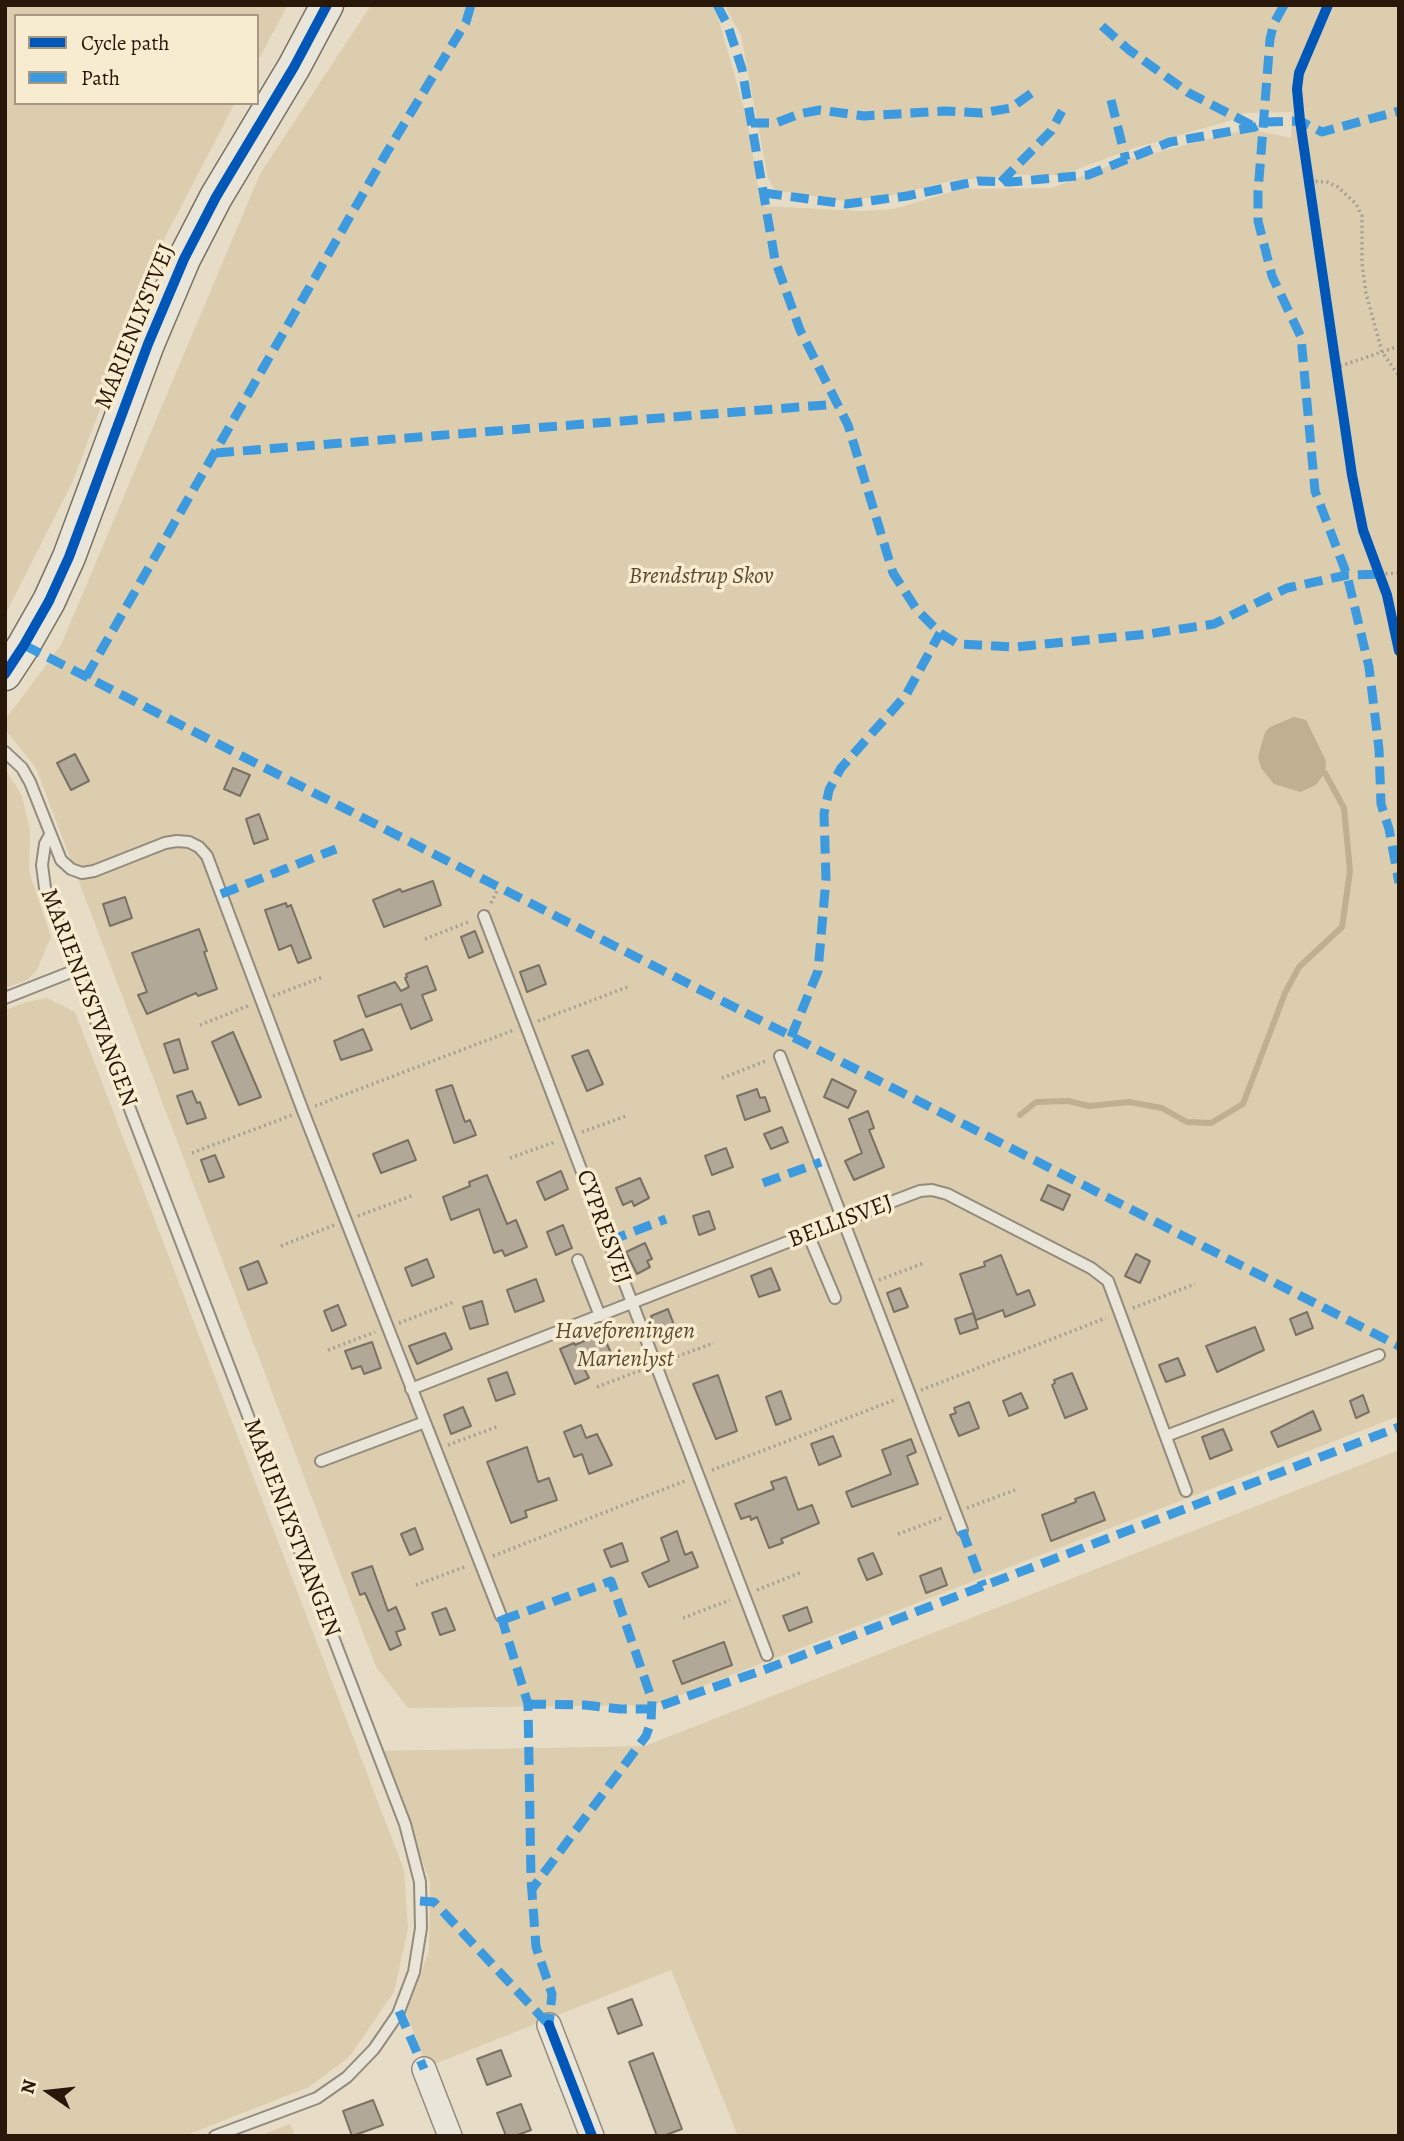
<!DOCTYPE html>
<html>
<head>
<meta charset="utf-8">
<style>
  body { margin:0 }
  #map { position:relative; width:1404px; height:2141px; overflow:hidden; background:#e7dcc5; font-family:Alegreya,serif }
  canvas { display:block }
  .frame { position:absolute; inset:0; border:7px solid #29180a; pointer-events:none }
  .legend { position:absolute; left:14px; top:14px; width:245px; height:91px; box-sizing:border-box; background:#f8ecd0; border:2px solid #a59781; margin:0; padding:9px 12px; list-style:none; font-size:21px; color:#29180a }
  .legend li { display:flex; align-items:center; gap:14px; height:35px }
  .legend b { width:35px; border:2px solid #a59781 }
  .north { position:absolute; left:14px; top:2057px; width:70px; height:70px; -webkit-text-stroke:5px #f8ecd0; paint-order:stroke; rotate:284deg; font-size:19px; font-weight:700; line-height:28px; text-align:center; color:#29180a }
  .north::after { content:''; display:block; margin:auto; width:24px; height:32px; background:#29180a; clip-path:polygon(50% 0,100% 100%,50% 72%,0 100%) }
</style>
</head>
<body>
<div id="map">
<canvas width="1404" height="2141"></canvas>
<div class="frame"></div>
<ul class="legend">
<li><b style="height:9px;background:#0057b8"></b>Cycle path</li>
<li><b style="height:9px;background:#3d9ade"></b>Path</li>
</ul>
<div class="north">N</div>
</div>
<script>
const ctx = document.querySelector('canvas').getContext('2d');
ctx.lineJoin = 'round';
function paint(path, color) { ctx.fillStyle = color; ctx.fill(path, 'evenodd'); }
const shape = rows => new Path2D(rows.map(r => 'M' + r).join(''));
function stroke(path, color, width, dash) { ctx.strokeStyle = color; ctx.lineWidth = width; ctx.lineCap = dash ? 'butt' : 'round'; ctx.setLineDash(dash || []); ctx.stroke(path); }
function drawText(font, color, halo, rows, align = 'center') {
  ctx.font = font + ' Alegreya,serif'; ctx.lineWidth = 7; ctx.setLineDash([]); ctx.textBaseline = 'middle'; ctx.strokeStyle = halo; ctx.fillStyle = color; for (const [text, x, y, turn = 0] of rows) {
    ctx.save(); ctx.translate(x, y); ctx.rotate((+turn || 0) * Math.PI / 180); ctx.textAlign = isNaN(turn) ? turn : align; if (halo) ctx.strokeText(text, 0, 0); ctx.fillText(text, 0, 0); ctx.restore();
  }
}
paint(shape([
  [5,5,288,5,257,62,257,16,16,16,16,103,235,103,162,243,73,481,5,615],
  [371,5,711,5,718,18,746,115,761,206,864,211,894,209,961,189,1052,188,1119,162,1248,129,1291,138,1292,112,1245,113,1232,120,1131,149,1062,175,1018,175,950,181,899,194,843,201,775,190,768,179,741,35,724,5,1399,5,1399,1416,654,1705,408,1708,376,1667,36,768,5,729,5,720,61,645,260,174],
  [5,768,22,796,30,830,29,872,51,936,37,970,27,980,5,988],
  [47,998,75,1012,404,1870,408,1929,394,1992,349,2057,309,2087,184,2136,5,2136,5,1010,27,1002],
  [1399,1450,1399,2136,738,2136,671,1970,427,2067,406,2013,429,1951,430,1882,382,1751,645,1746],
  [290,2124,295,2136,259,2136]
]), '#dbcdad');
paint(shape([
  [1294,717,1306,720,1326,761,1325,773,1316,785,1300,792,1274,784,1261,768,1258,757,1265,732,1270,727]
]), '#c0b092');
stroke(shape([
  [1020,1115,1036,1102,1068,1101,1089,1106,1129,1102,1162,1108,1187,1122,1211,1123,1243,1104,1285,993,1299,967,1342,927,1350,871,1344,808,1325,773]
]), '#c0b092', 6);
const building = shape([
  [75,754,89,781,71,790,57,763,75,754],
  [233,768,250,775,240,796,224,789,233,768],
  [259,814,268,839,254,844,246,819,259,814],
  [433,881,441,905,384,927,373,900,400,889,402,892,433,881],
  [125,897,132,918,110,926,103,904,125,897],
  [286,903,287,907,291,905,311,958,298,963,291,945,279,950,265,910,286,903],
  [199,929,207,951,204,952,217,989,198,996,196,993,147,1014,138,995,147,992,132,953,199,929],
  [475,931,483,952,469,958,461,937,475,931],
  [539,965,546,984,527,992,520,972,539,965],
  [427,966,436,990,422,995,432,1020,411,1029,401,1004,366,1017,358,996,395,982,401,991,409,987,405,978,407,977,406,974,427,966],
  [363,1029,372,1050,341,1060,334,1041,363,1029],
  [233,1032,261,1097,239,1105,212,1042,233,1032],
  [179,1039,188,1069,174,1073,164,1044,179,1039],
  [588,1050,603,1084,587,1091,572,1056,588,1050],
  [832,1079,856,1091,848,1108,824,1097,832,1079],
  [452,1085,465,1122,470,1120,476,1135,454,1143,436,1090,452,1085],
  [757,1089,760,1098,765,1097,770,1111,745,1120,737,1096,757,1089],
  [192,1091,197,1103,200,1102,206,1118,187,1124,177,1096,192,1091],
  [868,1111,874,1128,869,1130,884,1167,854,1180,845,1161,862,1153,849,1119,868,1111],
  [782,1127,788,1142,771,1149,764,1134,782,1127],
  [408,1140,416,1160,381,1173,373,1154,408,1140],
  [726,1148,733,1167,712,1175,705,1156,726,1148],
  [215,1155,224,1177,209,1182,201,1160,215,1155],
  [561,1171,568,1189,545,1200,537,1182,561,1171],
  [487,1175,507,1224,516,1220,527,1247,505,1256,502,1250,494,1253,479,1209,451,1220,443,1197,470,1186,469,1182,487,1175],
  [640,1178,649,1198,634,1206,632,1201,623,1205,616,1188,640,1178],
  [1048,1185,1070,1195,1063,1210,1041,1200,1048,1185],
  [709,1211,715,1229,699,1235,693,1216,709,1211],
  [563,1225,572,1248,556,1255,547,1232,563,1225],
  [645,1243,652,1259,647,1261,650,1267,637,1274,626,1252,645,1243],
  [1136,1254,1150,1261,1140,1283,1125,1276,1136,1254],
  [1001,1255,1017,1295,1029,1290,1035,1305,1005,1317,1003,1310,976,1320,960,1274,985,1266,984,1262,1001,1255],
  [427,1259,434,1277,412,1286,405,1268,427,1259],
  [258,1261,267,1283,248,1290,240,1268,258,1261],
  [771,1268,780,1290,759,1297,751,1276,771,1268],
  [536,1279,544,1301,515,1312,507,1290,536,1279],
  [900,1288,908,1307,894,1312,887,1293,900,1288],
  [482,1301,488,1324,470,1329,463,1307,482,1301],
  [338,1305,346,1325,332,1331,324,1311,338,1305],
  [668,1309,674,1325,658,1332,651,1316,668,1309],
  [1307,1312,1313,1328,1296,1335,1290,1319,1307,1312],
  [973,1313,978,1328,960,1334,955,1319,973,1313],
  [1255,1327,1264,1350,1217,1372,1206,1346,1255,1327],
  [445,1333,452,1349,417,1364,409,1346,445,1333],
  [602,1333,612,1355,584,1368,589,1378,575,1384,560,1349,574,1343,575,1345,602,1333],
  [372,1342,381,1368,364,1374,361,1366,352,1369,345,1351,372,1342],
  [1178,1358,1185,1375,1166,1382,1159,1365,1178,1358],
  [507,1372,515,1394,496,1401,488,1379,507,1372],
  [1072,1373,1087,1409,1065,1418,1052,1385,1055,1383,1054,1380,1072,1373],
  [718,1375,737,1431,716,1439,693,1384,718,1375],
  [781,1391,791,1419,776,1425,766,1397,781,1391],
  [1021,1393,1028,1408,1009,1416,1003,1401,1021,1393],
  [1363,1395,1369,1412,1356,1418,1350,1401,1363,1395],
  [969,1402,979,1428,959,1436,950,1415,956,1413,954,1408,969,1402],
  [463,1407,471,1426,451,1434,444,1415,463,1407],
  [1313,1411,1321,1430,1278,1447,1271,1432,1313,1411],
  [581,1425,586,1438,597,1434,612,1465,589,1474,582,1454,574,1457,564,1432,581,1425],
  [1223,1429,1232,1450,1210,1459,1202,1437,1223,1429],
  [833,1436,841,1456,819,1465,811,1444,833,1436],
  [911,1439,916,1452,907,1456,918,1484,852,1507,846,1492,891,1474,882,1450,911,1439],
  [527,1447,538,1482,549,1478,557,1500,525,1511,527,1517,511,1523,487,1462,527,1447],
  [786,1477,798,1510,812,1505,819,1523,781,1539,783,1543,769,1548,757,1517,751,1520,750,1516,741,1519,735,1504,774,1489,771,1482,786,1477],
  [1094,1492,1105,1520,1051,1541,1042,1515,1076,1502,1075,1499,1094,1492],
  [415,1528,423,1549,410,1555,401,1534,415,1528],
  [677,1531,685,1555,692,1552,698,1567,649,1587,642,1573,669,1561,661,1538,677,1531],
  [622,1543,628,1561,611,1567,604,1550,622,1543],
  [873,1553,882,1574,867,1580,858,1559,873,1553],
  [372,1566,388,1611,396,1607,405,1629,396,1632,401,1645,390,1650,365,1593,360,1595,352,1573,372,1566],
  [941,1568,947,1585,926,1593,920,1576,941,1568],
  [807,1607,812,1622,789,1631,783,1616,807,1607],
  [446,1608,455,1630,440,1635,432,1613,446,1608],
  [724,1642,732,1665,682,1684,673,1661,724,1642],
  [632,1999,642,2025,618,2034,608,2008,632,1999],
  [501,2050,511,2076,487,2085,477,2059,501,2050],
  [653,2053,682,2129,663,2136,657,2136,629,2062,653,2053],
  [373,2100,383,2125,352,2136,343,2111,373,2100],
  [521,2104,531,2130,515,2136,506,2136,497,2113,521,2104]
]);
paint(building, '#b1a898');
stroke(building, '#797164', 2);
const lane = shape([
  [5,752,22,768,30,782,61,860,71,869,82,873,94,871,165,843,177,841,189,842,199,847,207,856,303,1111,501,1616],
  [50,835,45,844,42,865,45,888,405,1824,420,1882,421,1928,414,1972,398,2014,374,2049,347,2077,317,2098,215,2136],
  [484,916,767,1655],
  [5,998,76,970],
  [780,1056,962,1530],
  [808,1234,835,1298],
  [578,1260,600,1316],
  [411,1389,844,1220,920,1191,932,1190,947,1194,1091,1268,1108,1281,1186,1491],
  [1166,1436,1379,1355],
  [321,1461,425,1422]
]);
const street = shape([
  [549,2025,592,2136],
  [424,2069,450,2136]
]);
const secondary = shape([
  [5,674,24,645,49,601,69,557,148,344,184,259,216,197,294,67,327,5]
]);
stroke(lane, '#938b7d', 14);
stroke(street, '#938b7d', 26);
stroke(secondary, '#797164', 35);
stroke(shape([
  [1310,181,1327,182,1338,187,1356,204,1362,216,1362,264,1366,293,1382,352,1399,376],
  [1335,368,1399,346],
  [1380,574,1399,573],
  [491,903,498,889],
  [425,939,471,921],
  [273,996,323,977],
  [538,1021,630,986],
  [200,1025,250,1005],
  [722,1078,766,1061],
  [315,1106,514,1030],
  [582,1132,626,1116],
  [192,1153,292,1115],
  [510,1158,555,1142],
  [358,1216,414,1195],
  [281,1246,334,1225],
  [879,1280,924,1263],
  [1133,1308,1195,1284],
  [399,1323,454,1302],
  [328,1350,375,1332],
  [667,1360,714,1343],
  [597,1387,644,1369],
  [921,1390,1106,1318],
  [448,1445,499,1426],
  [712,1470,897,1399],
  [967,1508,1015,1490],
  [898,1534,944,1517],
  [493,1556,685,1481],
  [416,1585,467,1566],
  [757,1590,802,1572],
  [683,1618,730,1600]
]), '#a59f95', 3.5, [2, 3.5]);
stroke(lane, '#eae5d9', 10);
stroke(street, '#eae5d9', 23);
stroke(secondary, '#eae5d9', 32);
stroke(shape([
  [717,5,728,26,742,69,775,260,800,330,848,425,893,573,917,610,940,633,958,644,1015,647,1148,634,1214,624,1287,588,1347,575,1380,574],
  [1284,5,1274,23,1270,39,1258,192,1258,221,1272,276,1301,337,1315,491,1347,575,1369,667,1379,749,1381,804,1389,829,1399,883],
  [1102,26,1129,50,1189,93,1255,127],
  [1111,100,1126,160],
  [751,123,776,123,799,114,820,110,864,116,944,111,982,113,1011,108,1033,92],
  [1001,182,1051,131,1062,111],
  [764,193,846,204,907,196,978,181,1010,182,1088,175,1170,142,1255,127,1265,122,1300,121,1322,132,1399,111],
  [216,453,838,404],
  [24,645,1399,1346],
  [86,677,387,152,466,22,471,5],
  [221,894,336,849],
  [791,1037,818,971,826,879,824,814,829,790,841,768,906,695,940,633],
  [763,1183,821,1162],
  [609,1241,666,1219],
  [962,1530,983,1586],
  [501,1616,528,1704,531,1879,536,1947,552,1994,549,2025],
  [502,1620,611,1581,652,1700,651,1722,646,1736,532,1889],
  [528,1704,585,1705,620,1709,651,1709,769,1668,1399,1427],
  [420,1901,434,1902,549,2025],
  [399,2011,424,2069]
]), '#3d9ade', 9, [18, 9]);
stroke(shape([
  [1328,5,1299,73,1297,89,1300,121,1352,475,1363,530,1387,595,1399,651],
  [5,674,24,645,49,601,69,557,148,344,184,259,216,197,294,67,327,5],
  [549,2025,592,2136]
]), '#0057b8', 10);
drawText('24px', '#29180a', '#f8ecd0', [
  ["MARIENLYSTVEJ",136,327,-68],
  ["MARIENLYSTVANGEN",88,998,69],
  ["BELLISVEJ",841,1222,-21],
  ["CYPRESVEJ",603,1227,70],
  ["MARIENLYSTVANGEN",291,1528,69]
]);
drawText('italic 24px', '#5c4a35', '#f8ecd0', [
  ["Brendstrup Skov",701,577],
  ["Haveforeningen",625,1332],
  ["Marienlyst",625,1360]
]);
</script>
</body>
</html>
